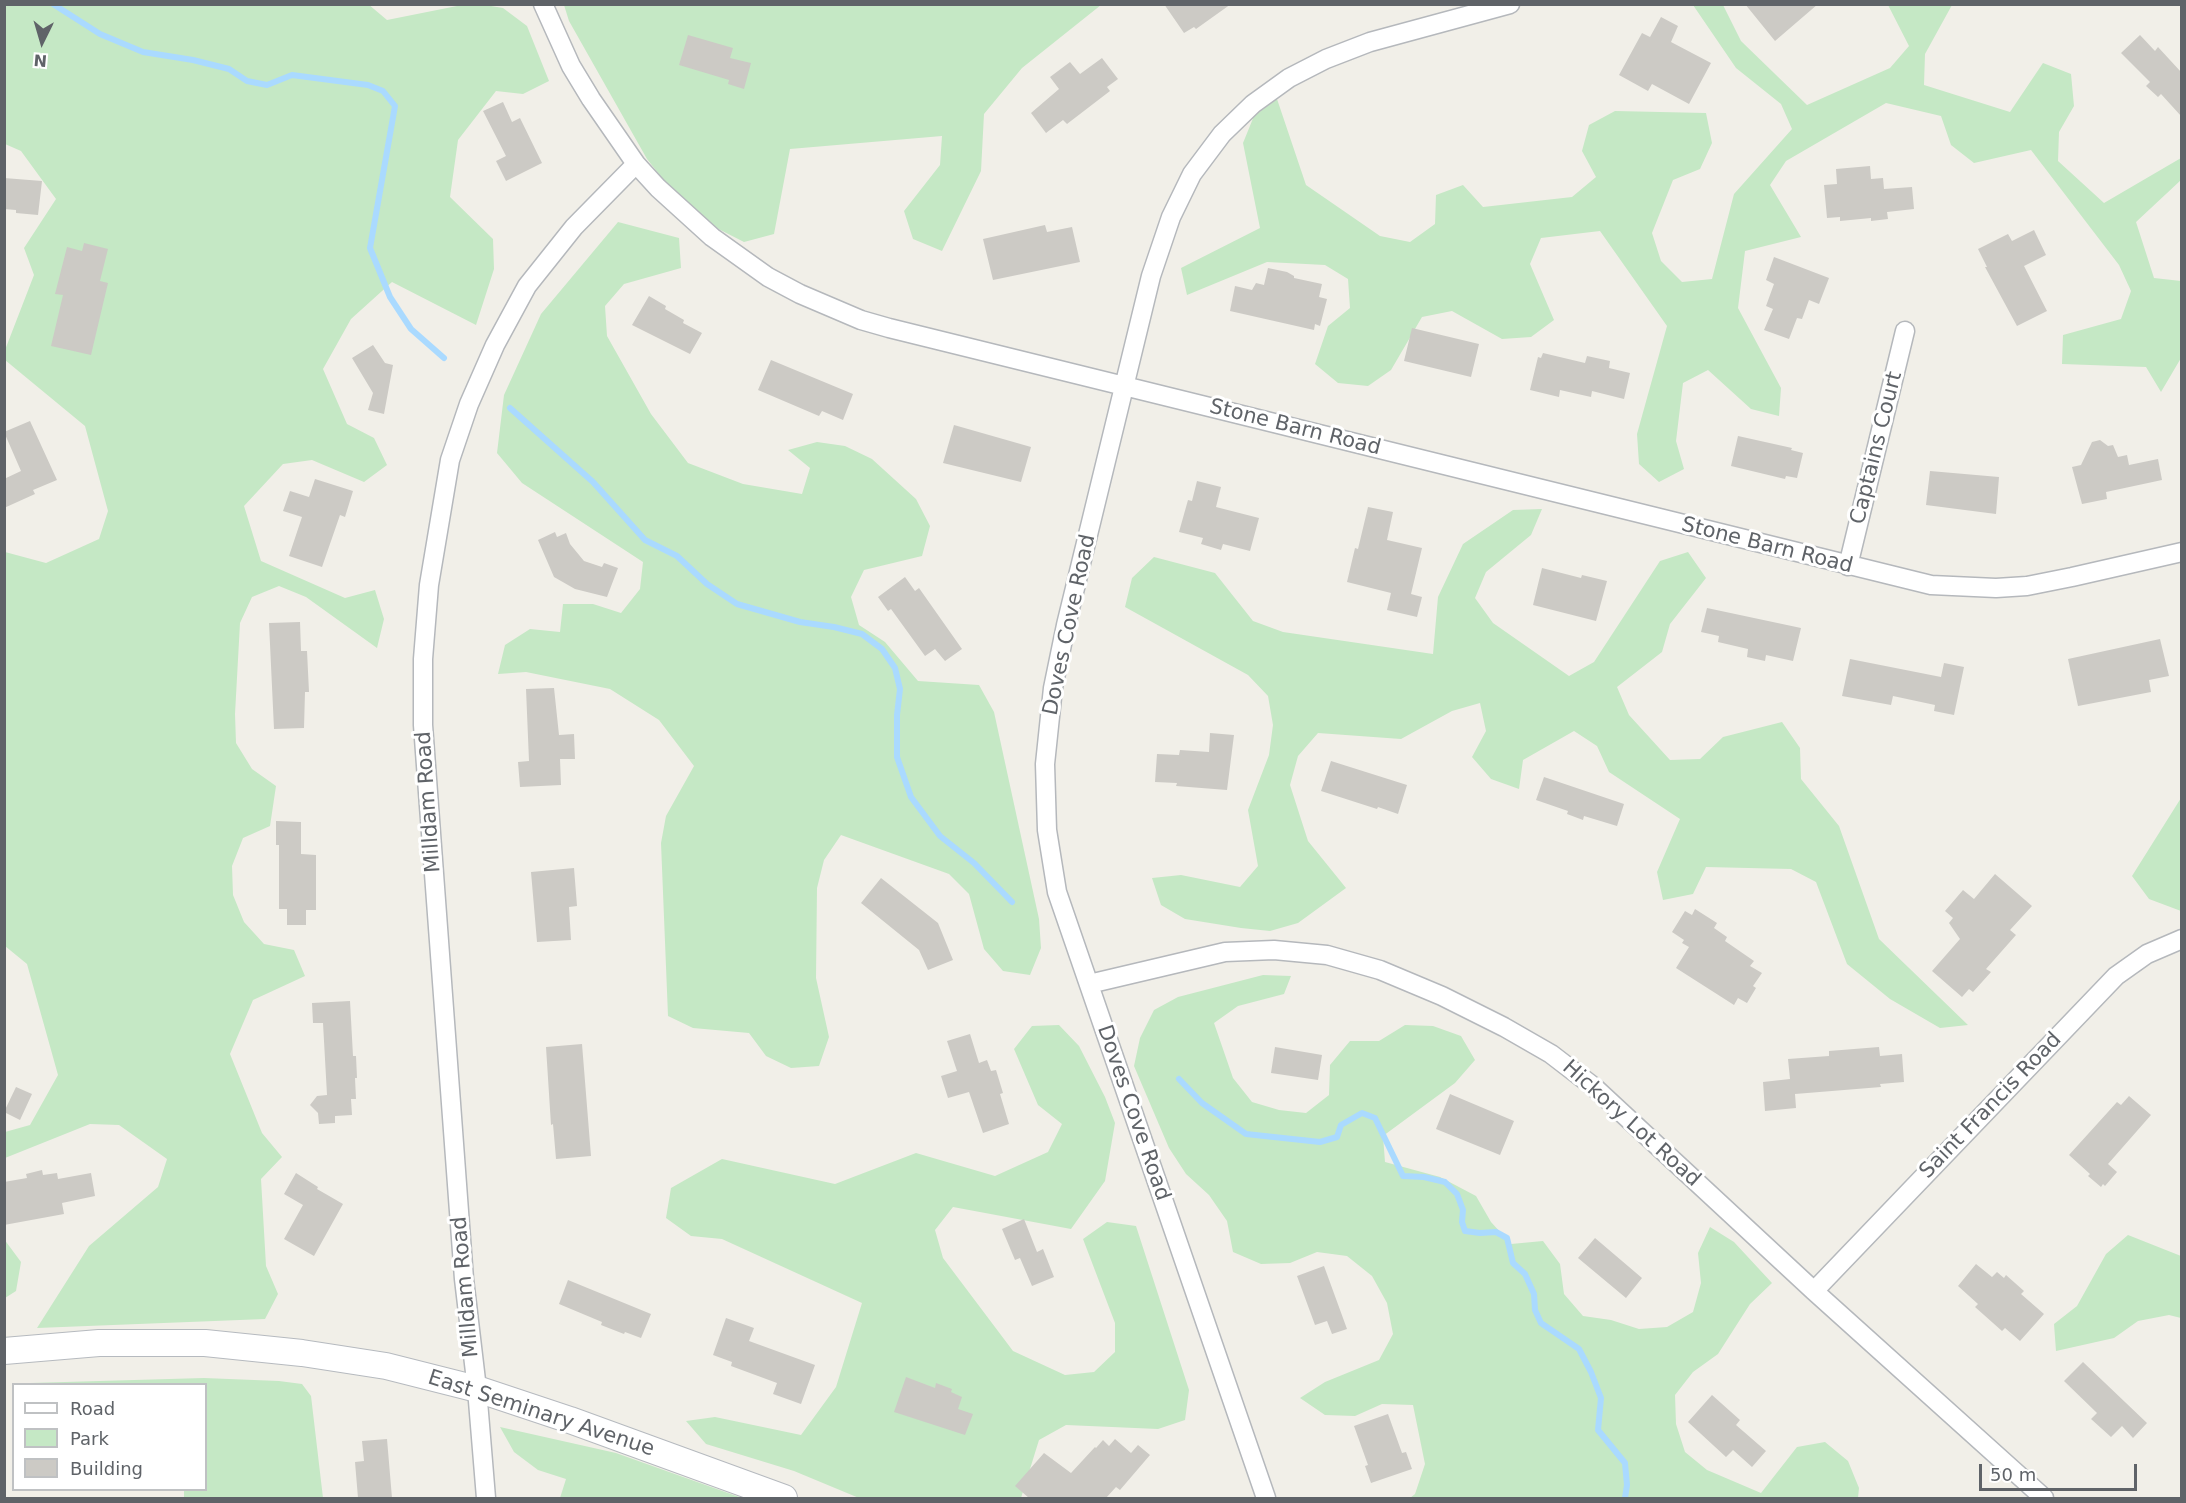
<!DOCTYPE html>
<html>
<head>
<meta charset="utf-8">
<style>
  body { margin:0 }
  #map { position:relative; width:2186px; height:1503px; overflow:hidden; background:#f1efe8; font-family:"DejaVu Sans",sans-serif }
  canvas { display:block }
  .frame { position:absolute; inset:0; border:6px solid #5f6368; pointer-events:none }
  .legend { position:absolute; left:12px; top:1383px; width:195px; height:108px; box-sizing:border-box; background:#fff; border:2px solid #bfc1c3; margin:0; padding:8px 10px; list-style:none; font-size:18px; color:#5f6368 }
  .legend li { display:flex; align-items:center; gap:12px; height:30px }
  .legend b { width:30px; border:2px solid #bfc1c3 }
  .north { position:absolute; left:12px; top:12px; width:60px; height:60px; -webkit-text-stroke:4px #fff; paint-order:stroke; rotate:185deg; font-size:16px; font-weight:700; line-height:24px; text-align:center; color:#5f6368 }
  .north::after { content:''; display:block; margin:auto; width:21px; height:27px; background:#5f6368; clip-path:polygon(50% 0,100% 100%,50% 72%,0 100%) }
  .scale { position:absolute; left:1979px; top:1464px; width:158px; height:27px; box-sizing:border-box; border:3px solid #5f6368; border-top:0; padding-left:8px; font-size:18px; line-height:21px; white-space:nowrap; color:#5f6368; -webkit-text-stroke:4px #fff; paint-order:stroke }
</style>
</head>
<body>
<div id="map">
<canvas width="2186" height="1503"></canvas>
<div class="frame"></div>
<ul class="legend">
<li><b style="height:8px;background:#fff"></b>Road</li>
<li><b style="height:16px;background:#c5e8c5"></b>Park</li>
<li><b style="height:16px;background:#cccac5"></b>Building</li>
</ul>
<div class="north">N</div>
<div class="scale">50 m</div>
</div>
<script>
const ctx = document.querySelector('canvas').getContext('2d');
ctx.lineJoin = 'round';
function paint(path, color) { ctx.fillStyle = color; ctx.fill(path, 'evenodd'); }
const shape = rows => new Path2D(rows.map(r => 'M' + r).join(''));
function stroke(path, color, width, dash) { ctx.strokeStyle = color; ctx.lineWidth = width; ctx.lineCap = dash ? 'butt' : 'round'; ctx.setLineDash(dash || []); ctx.stroke(path); }
function drawText(font, color, halo, rows, align = 'center') {
  ctx.font = font + ' "DejaVu Sans",sans-serif'; ctx.lineWidth = 6; ctx.setLineDash([]); ctx.textBaseline = 'middle'; ctx.strokeStyle = halo; ctx.fillStyle = color; for (const [text, x, y, turn = 0] of rows) {
    ctx.save(); ctx.translate(x, y); ctx.rotate((+turn || 0) * Math.PI / 180); ctx.textAlign = isNaN(turn) ? turn : align; if (halo) ctx.strokeText(text, 0, 0); ctx.fillText(text, 0, 0); ctx.restore();
  }
}
paint(shape([
  [368,4,387,20,462,5,485,5,503,8,527,26,549,81,523,94,496,91,458,140,450,197,493,239,494,269,476,325,392,282,351,319,323,369,347,424,374,438,387,465,364,482,312,460,283,464,244,506,261,561,345,598,375,590,384,619,377,648,306,597,279,586,252,597,240,623,235,714,236,743,252,769,276,786,270,826,243,838,232,866,233,895,244,922,264,944,294,950,305,976,253,1000,230,1054,262,1133,282,1157,261,1179,266,1266,278,1294,265,1319,37,1328,89,1246,158,1187,167,1159,119,1125,90,1124,5,1158,5,1132,30,1125,58,1075,27,964,5,946,5,552,46,563,99,539,108,511,85,426,5,360,5,350,34,275,24,248,56,199,21,151,5,144,4,5],
  [564,5,1101,5,1022,68,984,114,981,171,942,251,913,239,904,211,940,165,942,136,790,149,774,234,744,242,691,215,647,159,569,21],
  [1693,5,1723,5,1741,41,1807,105,1890,68,1909,46,1888,5,1952,5,1925,54,1924,85,2010,112,2043,63,2071,74,2074,106,2059,132,2058,161,2104,203,2181,158,2181,180,2136,222,2154,278,2181,281,2181,358,2161,392,2146,367,2062,364,2063,335,2121,319,2131,291,2119,265,2031,150,1974,163,1951,145,1941,116,1886,103,1786,161,1770,185,1801,237,1745,251,1738,308,1781,388,1779,416,1751,409,1708,370,1683,383,1676,441,1684,469,1659,482,1639,464,1637,434,1667,326,1600,231,1541,238,1530,264,1554,320,1531,337,1502,339,1452,311,1422,317,1391,370,1368,386,1338,383,1315,364,1328,326,1350,308,1348,279,1325,265,1267,262,1187,295,1181,268,1260,228,1243,143,1254,116,1277,99,1306,185,1380,236,1410,242,1435,224,1436,195,1463,185,1483,207,1572,197,1596,177,1582,151,1589,125,1615,111,1706,113,1712,143,1700,169,1673,180,1652,233,1661,261,1682,282,1712,279,1734,194,1792,129,1781,104,1736,68],
  [618,222,679,238,681,268,624,284,605,306,607,336,651,414,688,463,743,484,802,494,810,468,788,450,817,442,845,446,872,459,916,499,930,526,922,556,864,570,851,597,859,625,885,642,918,681,979,685,994,712,1039,919,1041,948,1030,975,1003,971,984,949,969,894,949,874,841,835,824,860,817,888,816,978,829,1037,819,1066,791,1068,766,1056,749,1033,693,1028,668,1016,661,843,666,816,694,766,659,720,610,689,526,672,498,674,505,645,530,629,560,632,563,604,593,604,621,613,640,589,643,562,522,483,497,453,504,395,541,314],
  [1542,509,1531,535,1486,572,1475,598,1493,623,1569,676,1594,662,1660,561,1688,552,1706,578,1670,624,1662,652,1617,687,1629,715,1670,760,1700,759,1723,737,1782,722,1800,748,1801,779,1839,826,1879,939,1968,1025,1940,1028,1890,999,1847,964,1816,882,1791,869,1706,867,1693,894,1663,900,1657,872,1680,819,1609,772,1597,746,1574,731,1523,760,1519,789,1491,779,1472,757,1486,731,1480,703,1452,711,1401,739,1318,733,1298,756,1290,785,1308,841,1346,888,1298,923,1270,931,1241,928,1185,919,1161,905,1152,878,1181,875,1240,887,1258,866,1248,810,1269,755,1273,725,1268,696,1248,675,1125,607,1132,578,1154,557,1215,573,1253,621,1283,632,1433,654,1438,597,1463,544,1513,510],
  [2181,798,2181,911,2149,899,2132,876],
  [1263,975,1291,976,1284,994,1238,1006,1214,1023,1233,1078,1252,1102,1279,1110,1306,1113,1329,1095,1330,1065,1350,1041,1379,1041,1405,1025,1433,1026,1461,1036,1475,1060,1455,1083,1383,1136,1385,1162,1440,1177,1476,1196,1491,1222,1511,1244,1543,1241,1560,1264,1564,1294,1583,1316,1611,1320,1639,1329,1667,1327,1693,1312,1701,1283,1698,1253,1710,1227,1734,1242,1772,1283,1750,1304,1718,1354,1693,1372,1675,1395,1676,1424,1685,1452,1707,1470,1761,1493,1797,1447,1825,1442,1848,1461,1859,1488,1858,1498,1410,1498,1415,1494,1425,1464,1413,1405,1382,1404,1355,1416,1325,1415,1300,1398,1325,1382,1379,1360,1393,1334,1387,1303,1372,1276,1347,1256,1317,1252,1290,1263,1261,1264,1233,1252,1227,1221,1209,1195,1186,1174,1169,1148,1134,1066,1140,1038,1154,1010,1178,997],
  [1059,1025,1079,1046,1105,1097,1115,1123,1105,1181,1071,1229,953,1207,935,1230,943,1258,1013,1351,1065,1375,1094,1372,1115,1352,1115,1323,1083,1239,1107,1222,1136,1226,1189,1390,1185,1420,1158,1429,1066,1425,1039,1440,1021,1498,859,1498,794,1471,706,1444,686,1421,715,1417,801,1435,836,1387,862,1303,722,1239,691,1236,666,1218,671,1188,722,1159,835,1184,916,1153,995,1176,1048,1152,1062,1124,1038,1105,1014,1049,1032,1026],
  [2128,1235,2181,1256,2181,1318,2169,1315,2138,1321,2114,1338,2056,1351,2054,1324,2077,1306,2106,1254],
  [4,1239,21,1262,16,1291,5,1298],
  [204,1378,279,1381,302,1384,311,1396,323,1498,184,1498,184,1490,206,1490,206,1384,37,1384,30,1383],
  [500,1427,616,1453,742,1498,560,1498,566,1479,538,1470,514,1452]
]), '#c5e8c5');
stroke(shape([
  [53,4,100,34,143,52,193,60,229,69,247,81,267,85,292,75,368,85,383,91,395,106,370,248,390,297,411,329,444,358],
  [510,408,593,482,645,540,677,556,707,584,737,604,800,622,834,627,862,634,882,649,895,668,900,689,897,715,897,757,911,797,940,836,974,863,1012,902],
  [1179,1079,1202,1103,1246,1134,1320,1142,1337,1137,1341,1125,1362,1113,1375,1118,1403,1176,1424,1177,1445,1182,1457,1194,1463,1210,1462,1222,1465,1231,1480,1233,1496,1232,1507,1238,1513,1263,1525,1274,1534,1294,1535,1310,1541,1323,1579,1349,1591,1372,1601,1398,1598,1430,1625,1463,1627,1485,1625,1498]
]), '#aadaff', 6);
paint(shape([
  [1164,4,1231,4,1196,29,1194,27,1184,33],
  [1745,4,1818,4,1775,41],
  [1661,17,1678,26,1671,42,1711,63,1689,104,1652,84,1648,91,1619,75,1642,33,1650,37],
  [688,35,733,48,730,58,751,63,744,89,728,84,729,80,679,65],
  [2140,35,2155,51,2158,47,2181,72,2181,116,2161,94,2158,97,2146,86,2150,82,2121,53],
  [1102,58,1118,79,1107,87,1110,91,1067,124,1063,120,1046,133,1031,113,1059,89,1050,77,1070,62,1080,74],
  [503,102,512,122,520,118,542,163,506,181,496,161,506,156,483,111],
  [1870,166,1871,179,1883,178,1884,189,1912,187,1914,209,1887,212,1888,219,1871,221,1871,218,1840,221,1840,217,1827,218,1824,185,1837,184,1836,169],
  [4,178,42,181,38,215,16,213,16,210,4,209],
  [1045,225,1047,232,1072,227,1080,262,993,280,983,239],
  [2034,230,2046,255,2024,266,2047,311,2017,326,1985,267,1987,267,1978,249,2008,234,2012,241],
  [84,243,108,249,100,281,108,283,91,355,51,346,63,295,55,294,67,247,82,251],
  [1774,257,1829,278,1819,304,1809,300,1802,319,1797,318,1789,339,1764,330,1773,309,1766,306,1774,284,1766,280],
  [1268,268,1287,272,1294,276,1294,278,1322,284,1319,297,1327,299,1320,326,1315,324,1314,330,1230,311,1235,286,1252,290,1256,283,1264,285],
  [649,296,666,306,665,309,684,320,683,323,702,333,690,354,632,325],
  [1412,328,1479,344,1471,377,1404,361],
  [373,345,385,363,393,365,384,414,368,410,373,393,352,358],
  [1543,353,1585,363,1587,356,1610,361,1609,368,1630,373,1624,399,1592,391,1591,397,1560,390,1559,397,1530,390,1538,357,1541,358],
  [771,360,853,394,843,420,822,411,819,416,758,390],
  [30,421,57,480,33,490,35,494,4,508,4,479,21,471,4,432],
  [954,425,1031,447,1021,482,943,463],
  [1738,436,1792,448,1791,450,1803,453,1797,478,1786,476,1785,479,1731,466],
  [2100,440,2108,446,2113,445,2118,457,2127,455,2129,465,2158,459,2162,480,2106,492,2107,499,2082,504,2072,467,2081,465,2092,442],
  [1930,471,1999,477,1996,514,1926,505],
  [315,479,353,491,345,517,340,515,322,567,289,556,302,517,283,511,290,491,309,497],
  [1197,481,1221,487,1216,507,1259,518,1250,551,1223,544,1221,550,1201,544,1203,538,1179,532,1188,500,1192,501],
  [1368,507,1393,512,1387,540,1422,548,1411,594,1422,597,1417,617,1387,610,1391,593,1347,582,1355,548,1358,549],
  [555,532,557,537,566,533,570,544,584,561,602,567,604,563,618,568,607,597,575,589,554,577,538,540],
  [1542,568,1581,578,1582,575,1607,581,1596,621,1533,605],
  [905,577,915,591,919,588,962,649,945,661,935,649,925,656,891,609,888,611,878,597],
  [1707,608,1801,628,1793,661,1766,655,1765,661,1747,657,1748,649,1718,642,1719,636,1701,632],
  [300,622,301,651,307,651,309,692,305,692,304,728,274,729,269,623],
  [2160,639,2169,676,2149,680,2151,692,2078,706,2068,659],
  [1850,659,1941,677,1944,663,1964,667,1954,715,1934,711,1935,705,1893,696,1891,705,1842,696],
  [554,688,559,735,574,734,575,759,560,759,561,785,520,787,518,762,529,761,526,689],
  [1210,733,1234,735,1227,790,1176,786,1177,783,1155,782,1157,754,1179,755,1180,750,1209,752],
  [1331,761,1407,785,1398,814,1378,807,1377,809,1321,791],
  [1544,777,1624,804,1617,826,1584,816,1583,820,1567,814,1568,811,1536,800],
  [276,821,301,822,301,854,316,855,316,910,306,910,306,925,287,925,287,909,279,909,279,845,276,845],
  [574,868,577,906,569,907,571,940,537,942,531,872],
  [1995,874,2032,906,2010,930,2016,935,1986,969,1991,972,1973,992,1969,989,1962,997,1932,971,1960,939,1949,923,1953,918,1945,911,1963,890,1974,899],
  [881,878,938,923,953,960,928,970,919,950,861,903],
  [1695,909,1717,923,1714,928,1727,937,1725,941,1754,961,1750,966,1762,973,1753,986,1756,988,1747,1003,1738,998,1734,1005,1676,968,1689,947,1682,943,1684,940,1672,932,1685,911,1692,915],
  [350,1001,353,1056,356,1056,357,1078,355,1078,356,1099,351,1099,352,1115,335,1116,335,1123,319,1124,318,1113,310,1105,317,1096,327,1095,323,1023,313,1023,312,1003],
  [970,1034,979,1063,987,1060,991,1071,996,1070,1003,1093,1000,1094,1009,1124,983,1133,969,1092,948,1098,941,1076,957,1071,947,1041],
  [582,1044,591,1156,556,1159,553,1124,551,1125,546,1047],
  [1275,1047,1322,1055,1318,1080,1271,1073],
  [1879,1047,1880,1056,1902,1054,1904,1082,1880,1084,1881,1087,1795,1094,1796,1108,1765,1111,1763,1082,1790,1079,1788,1059,1829,1056,1829,1051],
  [16,1087,32,1094,20,1120,4,1112],
  [1450,1094,1514,1121,1500,1155,1436,1129],
  [2129,1096,2151,1115,2108,1164,2117,1172,2105,1186,2103,1184,2101,1187,2088,1176,2090,1174,2069,1155,2117,1102,2121,1105],
  [42,1170,43,1175,57,1173,58,1179,91,1173,95,1196,62,1203,64,1214,4,1225,4,1182,27,1178,26,1174],
  [296,1173,318,1187,317,1189,343,1204,314,1256,284,1239,303,1205,284,1194],
  [1024,1219,1037,1252,1043,1249,1054,1277,1032,1286,1020,1258,1015,1260,1002,1229],
  [1595,1238,1642,1278,1626,1298,1578,1258],
  [1976,1264,1992,1277,1997,1272,2004,1278,2006,1275,2024,1291,2021,1294,2044,1314,2020,1341,2005,1328,2002,1331,1975,1307,1978,1304,1958,1286],
  [1324,1266,1347,1329,1332,1334,1327,1321,1315,1325,1297,1276],
  [568,1280,651,1314,641,1338,625,1332,624,1334,601,1325,602,1322,559,1304],
  [726,1318,754,1328,749,1341,815,1365,801,1404,773,1394,777,1383,731,1366,732,1362,713,1355],
  [2083,1362,2147,1423,2133,1438,2122,1426,2111,1437,2091,1419,2097,1413,2064,1381],
  [906,1377,935,1388,936,1383,952,1389,951,1392,962,1397,958,1409,973,1414,965,1435,894,1412],
  [1712,1395,1740,1420,1736,1425,1766,1451,1752,1467,1733,1450,1726,1457,1688,1422],
  [1388,1414,1402,1453,1406,1452,1412,1469,1371,1483,1365,1466,1368,1465,1354,1426],
  [387,1439,392,1498,358,1498,355,1462,364,1461,362,1441],
  [1115,1439,1131,1453,1138,1445,1150,1455,1120,1490,1116,1487,1106,1498,1029,1498,1015,1486,1044,1453,1071,1473,1095,1447,1096,1448,1103,1440,1109,1446]
]), '#cccac5');
const street = shape([
  [543,4,571,66,591,99,636,164,658,188,712,237,768,277,800,294,861,320,889,328,1931,585,1996,588,2027,586,2072,577,2182,552],
  [1848,566,1905,331],
  [1089,984,1225,952,1274,950,1327,955,1380,970,1442,996,1504,1027,1551,1054,1594,1087,1814,1291,2044,1498],
  [1814,1291,2116,976,2147,954,2182,939],
  [486,1498,477,1389,464,1279,423,725,423,659,429,585,450,460,469,404,495,345,527,286,574,227,636,164],
  [1266,1498,1057,892,1047,830,1045,764,1053,688,1066,625,1151,276,1171,217,1192,174,1222,134,1253,104,1289,78,1326,59,1370,42,1510,4]
]);
const secondary = shape([
  [4,1351,99,1343,205,1343,302,1353,386,1366,477,1389,570,1420,784,1498]
]);
stroke(street, '#b5b8bc', 21);
stroke(secondary, '#b6babf', 28);
stroke(street, '#fff', 18);
stroke(secondary, '#fff', 26);
drawText('21px', '#5f6368', '#fff', [
  ["Stone Barn Road",1295,428,14],
  ["Captains Court",1877,448,-76],
  ["Stone Barn Road",1767,546,14],
  ["Doves Cove Road",1070,625,-78],
  ["Milldam Road",429,802,-94],
  ["Saint Francis Road",1991,1106,-46],
  ["Doves Cove Road",1133,1113,71],
  ["Hickory Lot Road",1631,1124,42],
  ["Milldam Road",466,1287,-95],
  ["East Seminary Avenue",541,1414,18]
]);
</script>
</body>
</html>
